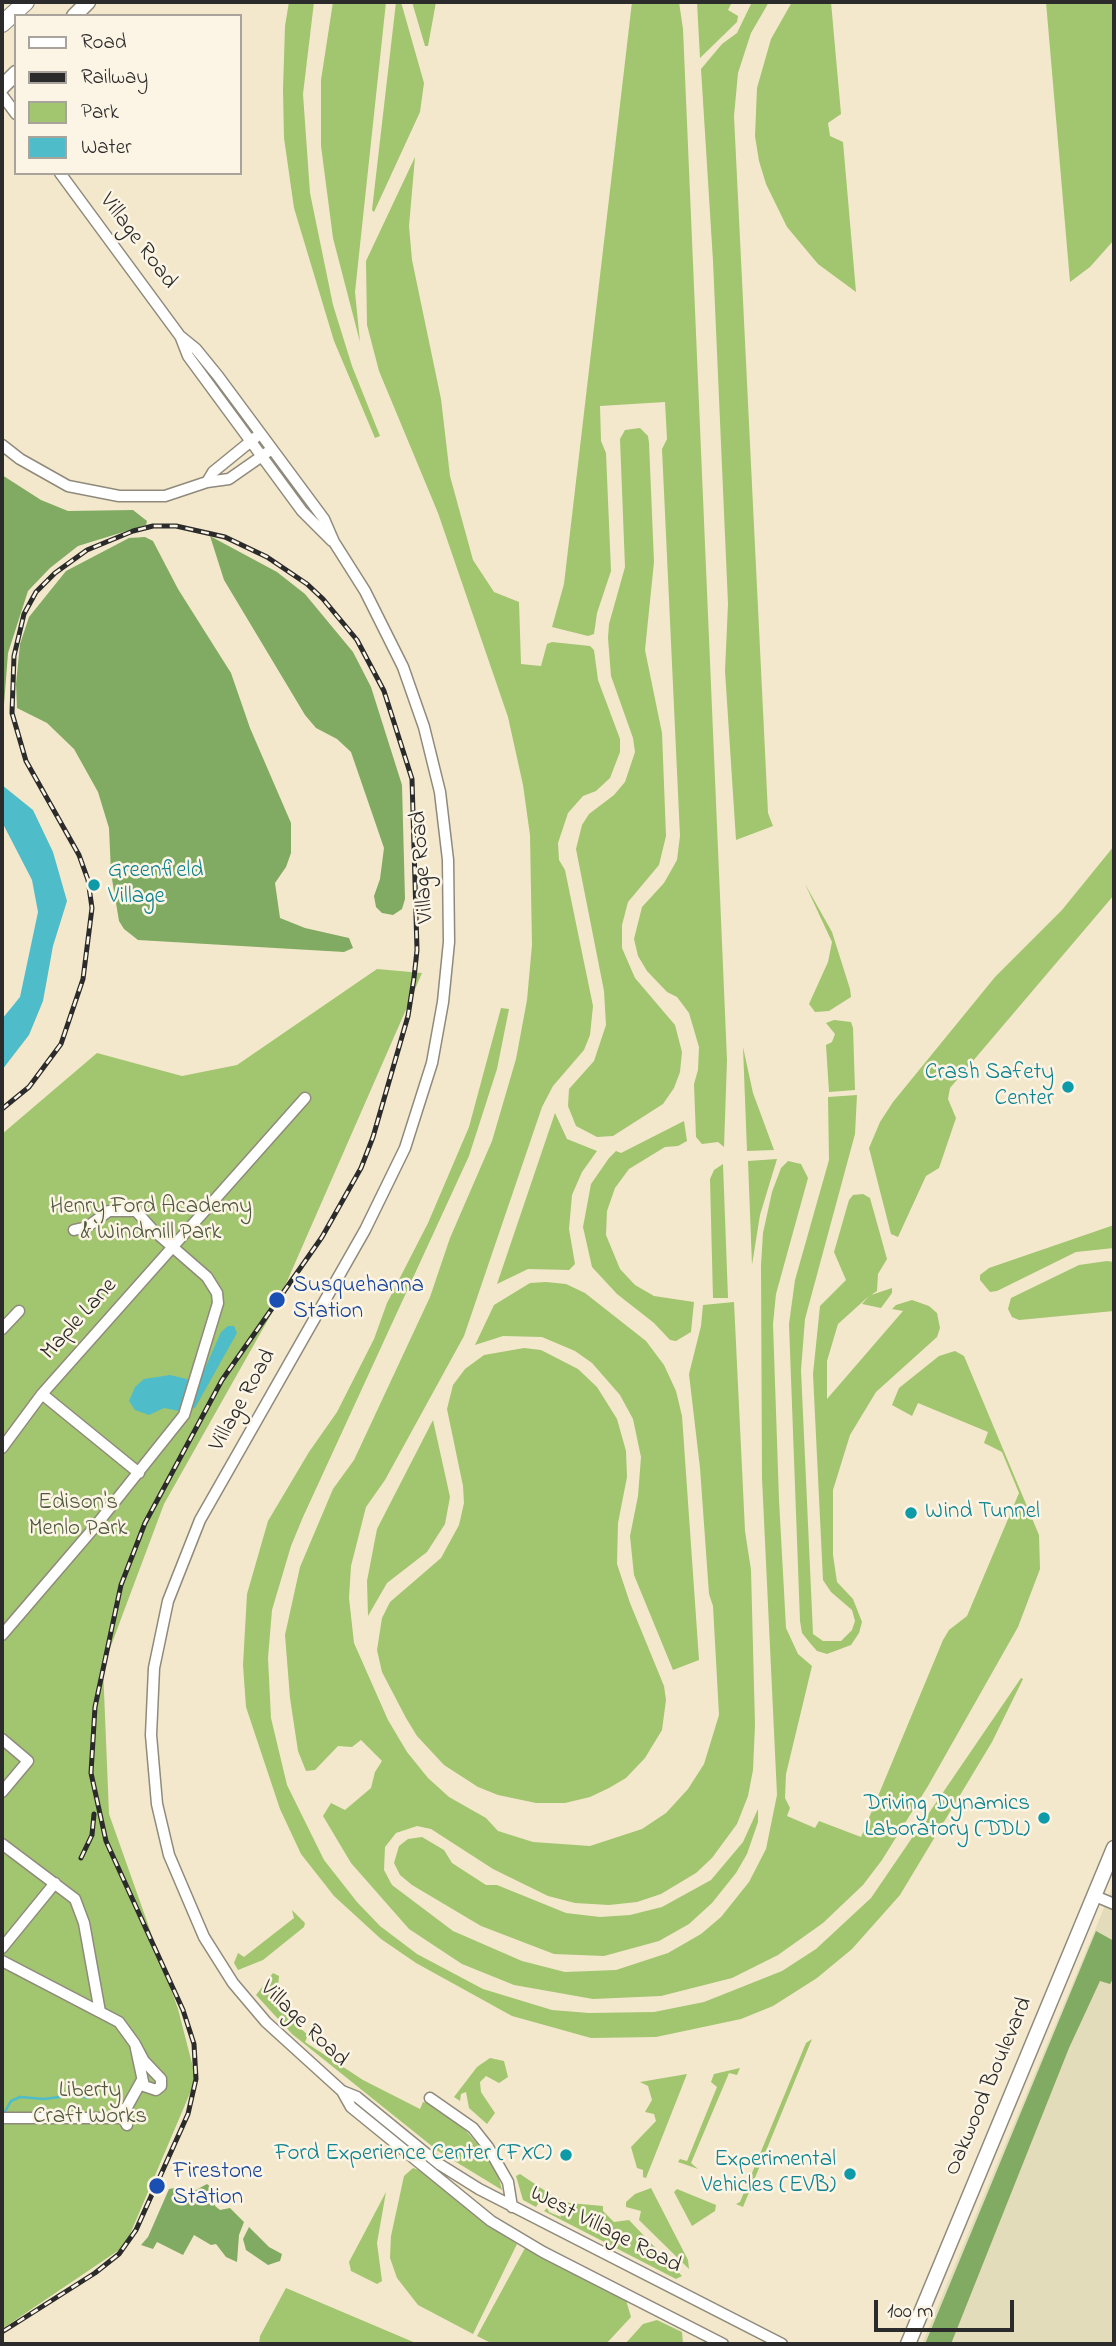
<!DOCTYPE html>
<html>
<head>
<meta charset="utf-8">
<style>
  body { margin:0 }
  #map { position:relative; width:1116px; height:2346px; overflow:hidden; background:#f3e8cc; font-family:"Indie Flower",sans-serif }
  canvas { display:block }
  .frame { position:absolute; inset:0; border:4px solid #2b2b2b; pointer-events:none }
  .legend { position:absolute; left:14px; top:14px; width:228px; height:161px; box-sizing:border-box; background:#fcf5e5; border:2px solid #a8a49b; margin:0; padding:9px 12px; list-style:none; font-size:21px; color:#2b2b2b }
  .legend li { display:flex; align-items:center; gap:14px; height:35px }
  .legend b { width:35px; border:2px solid #a8a49b }
  .scale { position:absolute; left:874px; top:2300px; width:140px; height:32px; box-sizing:border-box; border:4px solid #2b2b2b; border-top:0; padding-left:9px; font-size:21px; line-height:24px; white-space:nowrap; color:#2b2b2b; -webkit-text-stroke:5px #fcf5e5; paint-order:stroke }
</style>
</head>
<body>
<div id="map">
<canvas width="1116" height="2346"></canvas>
<div class="frame"></div>
<ul class="legend">
<li><b style="height:9px;background:#fff"></b>Road</li>
<li><b style="height:9px;background:#2b2b2b"></b>Railway</li>
<li><b style="height:19px;background:#a2c56f"></b>Park</li>
<li><b style="height:19px;background:#4fbcc9"></b>Water</li>
</ul>
<div class="scale">100 m</div>
</div>
<script>
const ctx = document.querySelector('canvas').getContext('2d');
ctx.lineJoin = 'round';
function paint(path, color) { ctx.fillStyle = color; ctx.fill(path, 'evenodd'); }
const shape = rows => new Path2D(rows.map(r => 'M' + r).join(''));
function stroke(path, color, width, dash) { ctx.strokeStyle = color; ctx.lineWidth = width; ctx.lineCap = dash ? 'butt' : 'round'; ctx.setLineDash(dash || []); ctx.stroke(path); }
function drawText(font, color, halo, rows, align = 'center') {
  ctx.font = font + ' "Indie Flower",sans-serif'; ctx.lineWidth = 5; ctx.setLineDash([]); ctx.textBaseline = 'middle'; ctx.strokeStyle = halo; ctx.fillStyle = color; for (const [text, x, y, turn = 0] of rows) {
    ctx.save(); ctx.translate(x, y); ctx.rotate((+turn || 0) * Math.PI / 180); ctx.textAlign = isNaN(turn) ? turn : align; if (halo) ctx.strokeText(text, 0, 0); ctx.fillText(text, 0, 0); ctx.restore();
  }
}
paint(shape([
  [1114,1883,1114,2344,922,2344,1097,1925]
]), '#e2dcba');
paint(shape([
  [289,2,314,2,303,94,310,193,333,305,352,366,380,436,375,438,334,341,294,208,284,138,283,90,285,26],
  [333,2,386,2,355,292,360,342,333,238,321,146,321,80],
  [396,2,401,2,424,83,420,112,374,212,372,210],
  [412,2,436,2,428,46,425,46],
  [632,2,679,2,683,29,727,1060,724,1147,718,1142,702,1144,696,1137,694,1084,698,1070,699,1047,689,1013,677,997,667,992,647,971,638,956,634,939,642,907,664,883,677,860,680,836,662,449,667,439,665,402,600,406,601,441,606,453,611,571,597,613,594,634,588,636,552,627,564,584],
  [697,2,732,2,728,10,738,16,737,22,700,58],
  [752,2,769,2,751,33,738,73,734,116,768,813,773,826,736,840,725,671,728,604,713,261,701,69,722,44,737,33],
  [792,2,831,2,841,114,828,123,830,136,843,142,856,292,818,264,787,227,766,184,759,161,755,136,757,88,771,39],
  [1046,2,1114,2,1114,240,1090,267,1070,282],
  [415,157,409,226,412,260,441,399,450,476,473,560,494,592,519,602,521,664,541,666,547,644,552,642,590,646,594,650,598,680,620,739,620,752,610,778,596,791,583,796,568,813,558,843,559,860,565,870,593,1006,590,1035,584,1050,553,1086,542,1107,464,1336,385,1480,366,1507,351,1566,349,1598,354,1643,388,1720,407,1752,428,1778,449,1797,486,1818,498,1831,533,1842,590,1846,642,1829,666,1813,688,1789,704,1764,719,1715,713,1606,709,1594,700,1468,689,1374,701,1326,703,1305,734,1302,745,1531,751,1570,755,1725,753,1770,748,1796,737,1824,712,1858,696,1873,661,1894,637,1902,609,1905,575,1903,548,1896,493,1869,431,1829,417,1826,396,1833,385,1847,384,1870,392,1885,453,1931,522,1961,565,1972,616,1970,668,1953,701,1934,721,1917,749,1882,766,1849,777,1795,762,1478,761,1265,763,1233,772,1192,781,1168,788,1161,801,1164,808,1178,776,1294,773,1324,779,1500,786,1628,798,1654,812,1666,786,1774,785,1798,790,1808,787,1816,815,1828,819,1821,861,1837,943,1640,949,1630,967,1616,1019,1493,1002,1452,984,1443,988,1432,918,1403,912,1416,892,1405,899,1388,939,1356,955,1351,964,1356,1039,1535,1040,1569,1018,1627,928,1786,882,1860,863,1885,823,1923,778,1955,732,1978,661,1996,593,1999,514,1985,462,1964,409,1929,351,1863,323,1816,331,1803,345,1810,371,1788,375,1772,382,1761,361,1740,352,1747,338,1746,315,1770,306,1771,298,1751,290,1698,285,1635,300,1567,333,1489,354,1460,430,1297,450,1238,492,1141,516,1059,527,1000,532,945,530,835,523,785,508,717,438,513,379,371,367,325,366,261],
  [640,428,648,436,649,443,654,562,645,650,662,733,666,836,659,865,628,902,622,925,622,948,635,978,675,1025,682,1052,680,1072,674,1088,663,1104,613,1136,597,1137,576,1126,568,1106,569,1089,594,1061,606,1025,604,991,576,849,582,825,589,814,614,795,625,782,635,752,633,738,611,676,608,638,609,624,625,567,620,439,625,430],
  [1114,846,1114,895,950,1088,948,1099,956,1118,939,1168,926,1176,898,1237,891,1234,869,1148,880,1122,893,1102,995,977,1062,910],
  [805,884,832,932,850,989,851,997,829,1011,815,1012,809,1004,828,962,832,942],
  [377,969,422,973,278,1302,164,1504,103,1667,109,1814,178,2009,196,2079,125,2246,2,2329,2,1134,97,1053,182,1076,237,1065],
  [501,1008,509,1009,497,1069,469,1156,303,1517,291,1546,272,1610,268,1658,271,1718,287,1785,324,1860,357,1902,380,1926,417,1954,483,1989,552,2010,589,2013,654,2012,704,2002,782,1971,816,1949,871,1898,1021,1678,1023,1679,992,1742,900,1895,852,1949,817,1978,773,2006,741,2019,656,2037,591,2038,512,2016,416,1963,381,1939,334,1896,301,1854,280,1809,246,1707,243,1665,247,1594,268,1521,309,1452,337,1412,374,1339,387,1303,428,1223,469,1127],
  [834,1020,851,1022,853,1028,855,1090,829,1092,826,1045,832,1042,835,1034,826,1023],
  [743,1047,753,1093,774,1150,747,1151],
  [857,1095,855,1134,805,1319,801,1370,813,1634,823,1641,841,1641,852,1630,855,1621,852,1610,831,1592,823,1580,813,1374,820,1306,846,1280,834,1252,849,1200,853,1195,863,1194,870,1198,887,1259,878,1274,877,1291,871,1295,892,1288,892,1293,881,1308,862,1304,869,1296,838,1324,827,1361,827,1399,903,1311,892,1309,896,1305,912,1300,929,1306,937,1313,940,1328,937,1337,876,1392,850,1435,833,1490,833,1555,837,1582,853,1599,862,1622,859,1633,851,1645,827,1654,817,1651,810,1643,802,1633,800,1621,789,1324,795,1280,829,1160,828,1097],
  [555,1113,567,1139,597,1151,582,1172,572,1195,569,1229,575,1264,569,1270,528,1269,497,1284],
  [684,1121,687,1141,678,1146,665,1147,629,1169,615,1188,607,1211,606,1235,620,1269,635,1285,654,1296,694,1302,691,1332,676,1341,670,1340,654,1323,617,1294,592,1267,583,1227,591,1184,609,1158,616,1151,621,1153],
  [777,1159,760,1215,752,1265,748,1161],
  [723,1164,728,1298,713,1298,710,1179,714,1170],
  [1114,1225,1114,1248,1076,1252,997,1291,990,1292,980,1280,980,1275,989,1268],
  [1107,1261,1114,1262,1114,1311,1019,1320,1012,1317,1008,1309,1011,1298,1079,1265],
  [546,1282,566,1284,585,1293,646,1341,664,1365,676,1391,682,1416,699,1660,673,1670,634,1575,630,1536,638,1496,641,1457,633,1419,620,1395,592,1363,575,1351,542,1337,503,1336,475,1345,494,1305,530,1283],
  [524,1348,541,1350,578,1369,597,1387,617,1419,626,1451,627,1477,618,1523,617,1564,630,1603,664,1686,666,1700,662,1730,645,1758,626,1778,609,1788,590,1797,565,1803,536,1803,498,1795,478,1787,444,1765,417,1736,406,1718,382,1672,377,1650,382,1618,390,1602,441,1558,459,1525,464,1503,463,1486,447,1409,453,1385,465,1369,484,1355],
  [433,1420,450,1497,445,1524,427,1552,387,1583,368,1616,367,1581,377,1529],
  [758,1809,758,1822,747,1854,736,1873,712,1903,689,1924,659,1941,604,1956,554,1954,481,1926,412,1885,400,1875,394,1863,399,1846,408,1839,422,1837,444,1850,452,1863,486,1885,497,1885,566,1913,600,1917,630,1915,662,1907,711,1880,743,1842],
  [292,1910,305,1923,304,1927,263,1960,238,1970,234,1963,238,1953,244,1957,294,1918],
  [273,1973,279,1976,276,2007,308,2035,305,2042,363,2080,420,2109,423,2102,431,2104,461,2125,486,2154,497,2171,502,2190,438,2151,292,2034,256,1995],
  [812,2039,743,2207,736,2204,740,2202,806,2043],
  [490,2058,504,2061,508,2077,499,2083,486,2076,480,2082,481,2092,495,2113,487,2124,469,2108,466,2092,461,2094,460,2101,454,2097,477,2067],
  [740,2068,737,2075,729,2073,691,2163,698,2169,678,2162,680,2159,687,2161,717,2087,711,2082,714,2074],
  [687,2074,646,2178,643,2177,643,2170,637,2168,631,2147,656,2121,654,2114,645,2112,652,2100,648,2086,640,2082],
  [413,2168,422,2171,477,2217,517,2244,473,2334,418,2305,397,2278,390,2258,391,2236,404,2176],
  [520,2174,556,2198,570,2203,603,2206,603,2211,614,2222,629,2220,682,2276,676,2279,544,2211,547,2208,549,2212,561,2217,555,2201,540,2201,536,2207,523,2200,516,2176],
  [651,2188,688,2260,689,2269,639,2220,641,2211,626,2207,626,2202,635,2194],
  [677,2189,716,2205,715,2211,692,2226,674,2192],
  [386,2192,377,2243,382,2281,377,2284,351,2271,349,2262],
  [525,2248,626,2300,631,2317,606,2344,493,2344,477,2336],
  [286,2288,418,2344,259,2344,260,2336],
  [657,2320,682,2332,683,2344,625,2344,643,2324]
]), '#a2c56f');
paint(shape([
  [2,475,41,500,68,511,133,510,147,521,146,525,78,546,50,568,28,591,8,653,4,705,2,705],
  [210,536,277,572,305,594,353,652,371,687,402,785,405,899,402,909,393,915,382,913,376,907,374,896,380,879,384,848,351,752,337,739,316,728,305,715,224,580],
  [145,537,153,541,178,589,231,673,250,728,291,823,291,853,286,867,275,883,280,918,305,928,349,938,353,948,344,952,138,940,124,929,119,921,111,873,109,828,98,792,74,749,47,723,17,708,16,684,20,644,29,617,66,571,129,538],
  [1096,1931,1114,1941,1114,1977,1110,1984,1100,1981,1069,2048,951,2344,925,2344],
  [207,2184,213,2189,215,2206,220,2210,230,2208,244,2222,239,2235,237,2262,226,2257,216,2244,211,2245,194,2235,183,2255,157,2242,153,2249,141,2245,148,2237,169,2189,180,2187,183,2197],
  [249,2227,269,2247,282,2254,280,2261,268,2265,246,2250,243,2239]
]), '#81aa62');
paint(shape([
  [2,785,33,810,53,852,67,901,53,946,43,1001,29,1035,2,1070,2,1019,20,997,38,912,32,880,2,822],
  [228,1326,234,1326,237,1333,195,1408,179,1411,164,1408,149,1415,135,1410,129,1401,135,1387,144,1379,170,1375,199,1382,221,1332]
]), '#4fbcc9');
stroke(shape([
  [3,2115,11,2101,20,2097,44,2099,75,2095,90,2098]
]), '#4fbcc9', 2.5);
const minor = shape([
  [2,95,16,114],
  [60,173,180,336,196,349,218,376,324,519,334,542,365,591,403,667,424,727,440,792,448,860,449,942,443,1002,432,1063,405,1148,365,1230,200,1520,168,1601,154,1668,151,1735,157,1804,169,1855,204,1937,233,1983,266,2022,342,2091,351,2107,491,2221,543,2252,723,2344],
  [181,338,188,356,302,511,332,541],
  [2,445,20,459,68,486,119,496,165,496,207,482,229,479,272,449],
  [207,482,213,472,256,437],
  [2,1329,19,1311],
  [42,1394,139,1473],
  [2,1448,42,1394,305,1098],
  [2,1635,93,1529,184,1415,218,1303,217,1293,207,1277,152,1229,136,1211,109,1211,87,1227,74,1230],
  [2,1739,28,1761,2,1792],
  [2,1844,75,1899,84,1923,100,2012],
  [1095,1896,1114,1904],
  [2,1948,55,1883],
  [2,1961,119,2022,135,2044,144,2086,156,2090,161,2086,161,2079,144,2061,135,2044],
  [342,2091,357,2097,439,2164,479,2189,782,2344],
  [430,2098,473,2128,488,2147,508,2182,512,2207],
  [2,2118,113,2118,127,2107,142,2080],
  [113,2118,123,2118,127,2125]
]);
const major = shape([
  [74,16,88,2],
  [2,87,16,73],
  [908,2344,1114,1848]
]);
const highway = shape([
  [2,24,26,2]
]);
stroke(minor, '#8f8a7c', 13);
stroke(major, '#8f8a7c', 17);
stroke(highway, '#8f8a7c', 18);
stroke(minor, '#fff', 10);
stroke(major, '#fff', 14);
stroke(highway, '#fff', 16);
const rail = shape([
  [2,1109,29,1087,61,1044,83,979,92,908,88,880,79,855,26,761,12,713,14,656,24,614,36,592,55,573,87,550,133,531,153,526,176,526,225,537,267,557,307,584,323,599,357,640,384,691,412,779,417,950,414,978,408,1016,373,1137,361,1168,322,1237,222,1380,145,1523,121,1585,95,1707,91,1773,106,1841,183,2010,194,2044,196,2079,188,2114,136,2230,119,2254,95,2273,2,2332],
  [81,1858,92,1835,94,1814]
]);
stroke(rail, '#2b2b2b', 5);
stroke(rail, '#fcf5e5', 2.5, [8]);
for (const [x, y, r, color] of [
  [94,885,7,"#0f9aa8"],
  [1068,1087,7,"#0f9aa8"],
  [277,1300,9,"#1a4fb4"],
  [911,1513,7,"#0f9aa8"],
  [1044,1818,7,"#0f9aa8"],
  [566,2155,7,"#0f9aa8"],
  [850,2174,7,"#0f9aa8"],
  [157,2186,9,"#1a4fb4"]
]) { const dot = new Path2D(); dot.arc(x, y, r, 0, 2 * Math.PI); ctx.fillStyle = color; ctx.fill(dot); stroke(dot, '#fcf5e5', 2.5); }
drawText('23px', '#2b2b2b', '#fcf5e5', [
  ["Village Road",137,242,53],
  ["Village Road",424,867,-94],
  ["Maple Lane",80,1320,-48],
  ["Village Road",244,1401,-61],
  ["Village Road",303,2025,44],
  ["Oakwood Boulevard",990,2087,-67],
  ["West Village Road",605,2231,27]
]);
drawText('23px', '#0d838f', '#fcf5e5', [
  ["Greenfield",108,872,"left"],
  ["Village",108,898,"left"],
  ["Crash Safety",1054,1074],
  ["Center",1054,1100],
  ["Wind Tunnel",925,1513,"left"],
  ["Driving Dynamics",1030,1805],
  ["Laboratory (DDL)",1030,1831],
  ["Ford Experience Center (FXC)",552,2155],
  ["Experimental",836,2161],
  ["Vehicles (EVB)",836,2187]
], 'right');
drawText('23px', '#4f593f', '#fcf5e5', [
  ["Henry Ford Academy",151,1208],
  ["& Windmill Park",151,1234],
  ["Edison's",78,1504],
  ["Menlo Park",78,1530],
  ["Liberty",90,2092],
  ["Craft Works",90,2118]
]);
drawText('23px', '#164399', '#fcf5e5', [
  ["Susquehanna",293,1287],
  ["Station",293,1313],
  ["Firestone",173,2173],
  ["Station",173,2199]
], 'left');
</script>
</body>
</html>
